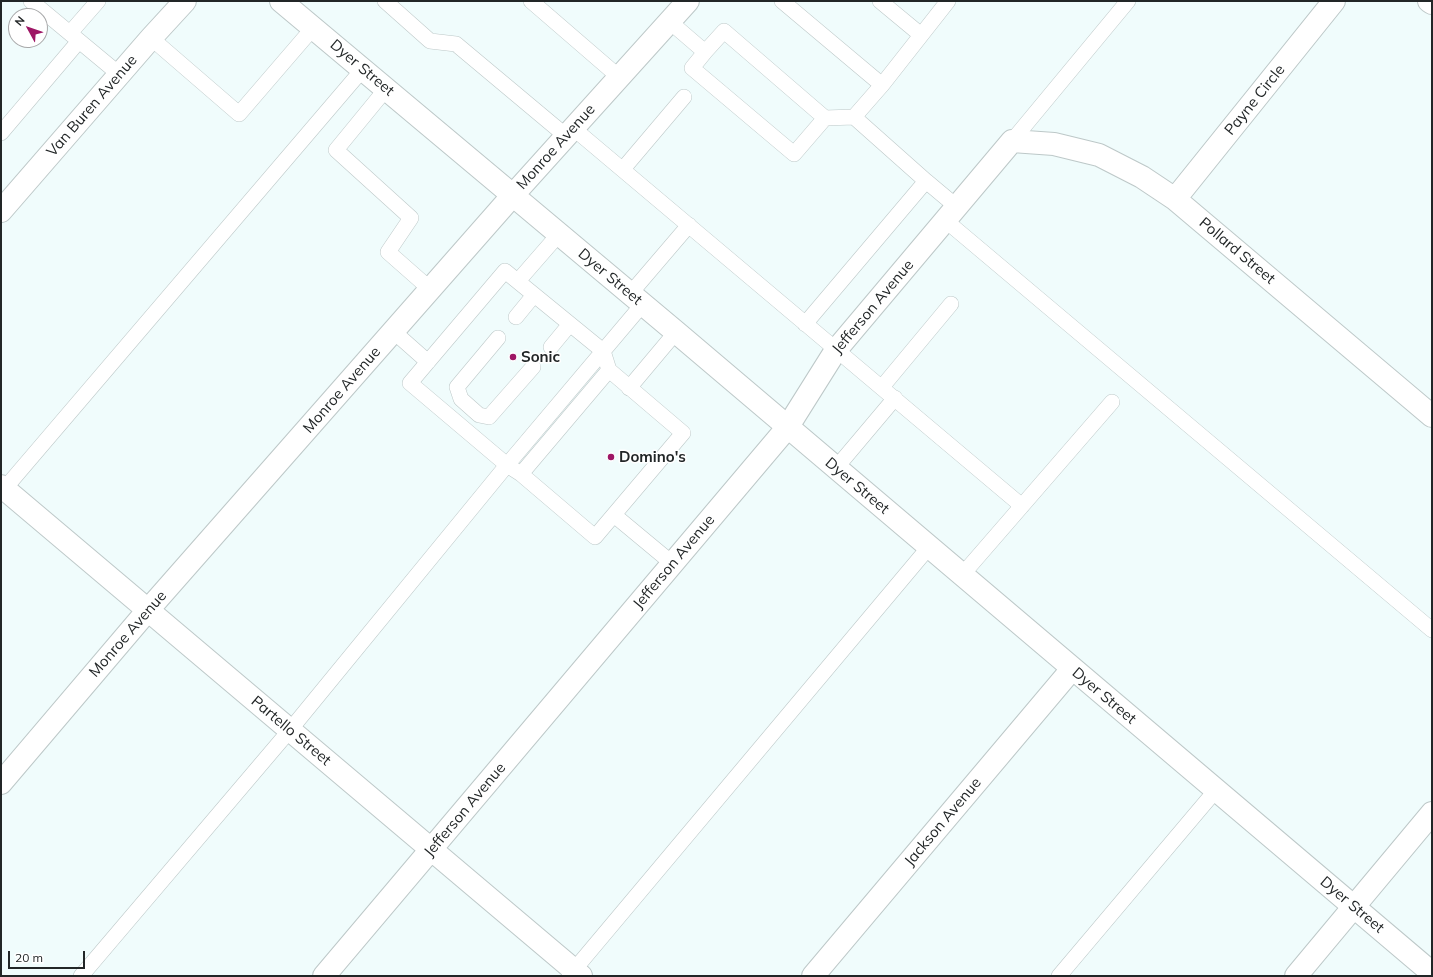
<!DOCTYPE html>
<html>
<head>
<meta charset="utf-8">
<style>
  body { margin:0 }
  #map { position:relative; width:1433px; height:977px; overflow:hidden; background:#f0fcfc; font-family:Mulish,sans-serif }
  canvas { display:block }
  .frame { position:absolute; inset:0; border:2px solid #222627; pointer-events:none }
  .north { position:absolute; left:8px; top:8px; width:40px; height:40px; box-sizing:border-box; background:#fff; border:1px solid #a7a8a9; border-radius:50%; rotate:310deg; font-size:11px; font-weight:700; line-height:16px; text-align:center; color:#222627 }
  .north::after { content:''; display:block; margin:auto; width:14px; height:18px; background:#9e1665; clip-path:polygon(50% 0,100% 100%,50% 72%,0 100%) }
  .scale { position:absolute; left:8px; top:951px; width:77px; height:18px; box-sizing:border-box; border:2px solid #222627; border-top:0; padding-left:5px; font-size:12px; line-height:14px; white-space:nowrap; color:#222627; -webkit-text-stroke:3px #fff; paint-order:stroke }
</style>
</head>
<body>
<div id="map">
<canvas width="1433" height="977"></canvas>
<div class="frame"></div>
<div class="north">N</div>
<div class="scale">20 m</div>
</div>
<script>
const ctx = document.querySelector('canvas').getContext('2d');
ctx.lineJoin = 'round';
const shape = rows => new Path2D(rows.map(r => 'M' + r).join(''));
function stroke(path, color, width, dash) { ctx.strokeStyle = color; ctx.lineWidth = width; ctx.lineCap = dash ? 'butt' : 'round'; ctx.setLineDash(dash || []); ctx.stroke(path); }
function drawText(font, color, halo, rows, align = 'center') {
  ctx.font = font + ' Mulish,sans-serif'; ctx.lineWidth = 3; ctx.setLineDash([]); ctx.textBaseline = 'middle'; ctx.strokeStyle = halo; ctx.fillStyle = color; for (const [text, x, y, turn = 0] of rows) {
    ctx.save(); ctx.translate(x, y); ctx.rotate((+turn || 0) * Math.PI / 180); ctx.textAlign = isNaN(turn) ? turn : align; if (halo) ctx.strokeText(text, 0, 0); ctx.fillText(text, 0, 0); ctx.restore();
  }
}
const lane = shape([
  [31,1,119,74],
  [385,1,430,41,456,44,566,136],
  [531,1,619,77],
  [782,1,882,85,854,117,926,181,805,324],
  [880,1,921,35],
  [669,21,705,52,724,31,825,118,854,117],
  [70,33,98,1],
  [151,38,239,114,313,28],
  [705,52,692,68,794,154,825,118],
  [882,85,948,1],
  [386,89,336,150,411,218,388,252,430,289],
  [573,128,1022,506],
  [1,133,79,41],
  [1012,141,1128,1],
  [623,169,684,97],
  [926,181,957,207],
  [945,220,1432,630],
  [518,281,559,234],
  [630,294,689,225],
  [516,317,534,295],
  [393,331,428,362],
  [498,338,457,387,461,399,479,415,489,417,533,367],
  [551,347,570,324],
  [882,387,951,304],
  [629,388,676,332],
  [836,468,895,398],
  [521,474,507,465,410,383,505,271,603,351,609,370,683,433,595,537,521,474,609,370],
  [1,493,363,69],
  [614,515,673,564],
  [962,575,1112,402],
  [81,976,290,730,507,465,642,305],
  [569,976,929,547],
  [1059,976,1216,790]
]);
const street = shape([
  [1175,199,1334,1],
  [1,486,581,976],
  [1,783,148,610,513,195],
  [324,976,787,428,836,350,1012,141,1054,144,1099,155,1142,177,1175,199,1432,416],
  [813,976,1072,669],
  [1296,976,1432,813]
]);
const secondary = shape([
  [281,1,676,332,1432,973],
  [1429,1,1432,3],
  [513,195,688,1],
  [1,211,151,38,185,1]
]);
stroke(lane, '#bdc8c8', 16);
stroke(street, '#bdc8c8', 24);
stroke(secondary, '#bdc8c8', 24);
stroke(lane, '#fff', 15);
stroke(street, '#fff', 22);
stroke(secondary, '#fff', 22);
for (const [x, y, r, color] of [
  [513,357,4,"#9e1665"],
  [611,457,4,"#9e1665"]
]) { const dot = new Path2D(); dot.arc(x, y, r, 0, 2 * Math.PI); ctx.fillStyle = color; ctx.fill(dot); stroke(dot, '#fff', 1.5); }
drawText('15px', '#222627', '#fff', [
  ["Dyer Street",362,68,40],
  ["Payne Circle",1255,100,-51],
  ["Van Buren Avenue",92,106,-49],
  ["Monroe Avenue",556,147,-48],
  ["Pollard Street",1237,251,40],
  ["Dyer Street",610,277,40],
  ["Jefferson Avenue",873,307,-50],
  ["Monroe Avenue",342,390,-49],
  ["Dyer Street",857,486,40],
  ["Jefferson Avenue",674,562,-50],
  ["Monroe Avenue",128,634,-49],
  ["Dyer Street",1104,696,40],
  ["Partello Street",291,731,40],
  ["Jefferson Avenue",465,810,-50],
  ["Jackson Avenue",943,822,-50],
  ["Dyer Street",1352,905,40]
]);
drawText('bold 15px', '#222627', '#fff', [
  ["Sonic",521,357],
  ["Domino's",619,457]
], 'left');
</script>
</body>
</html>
